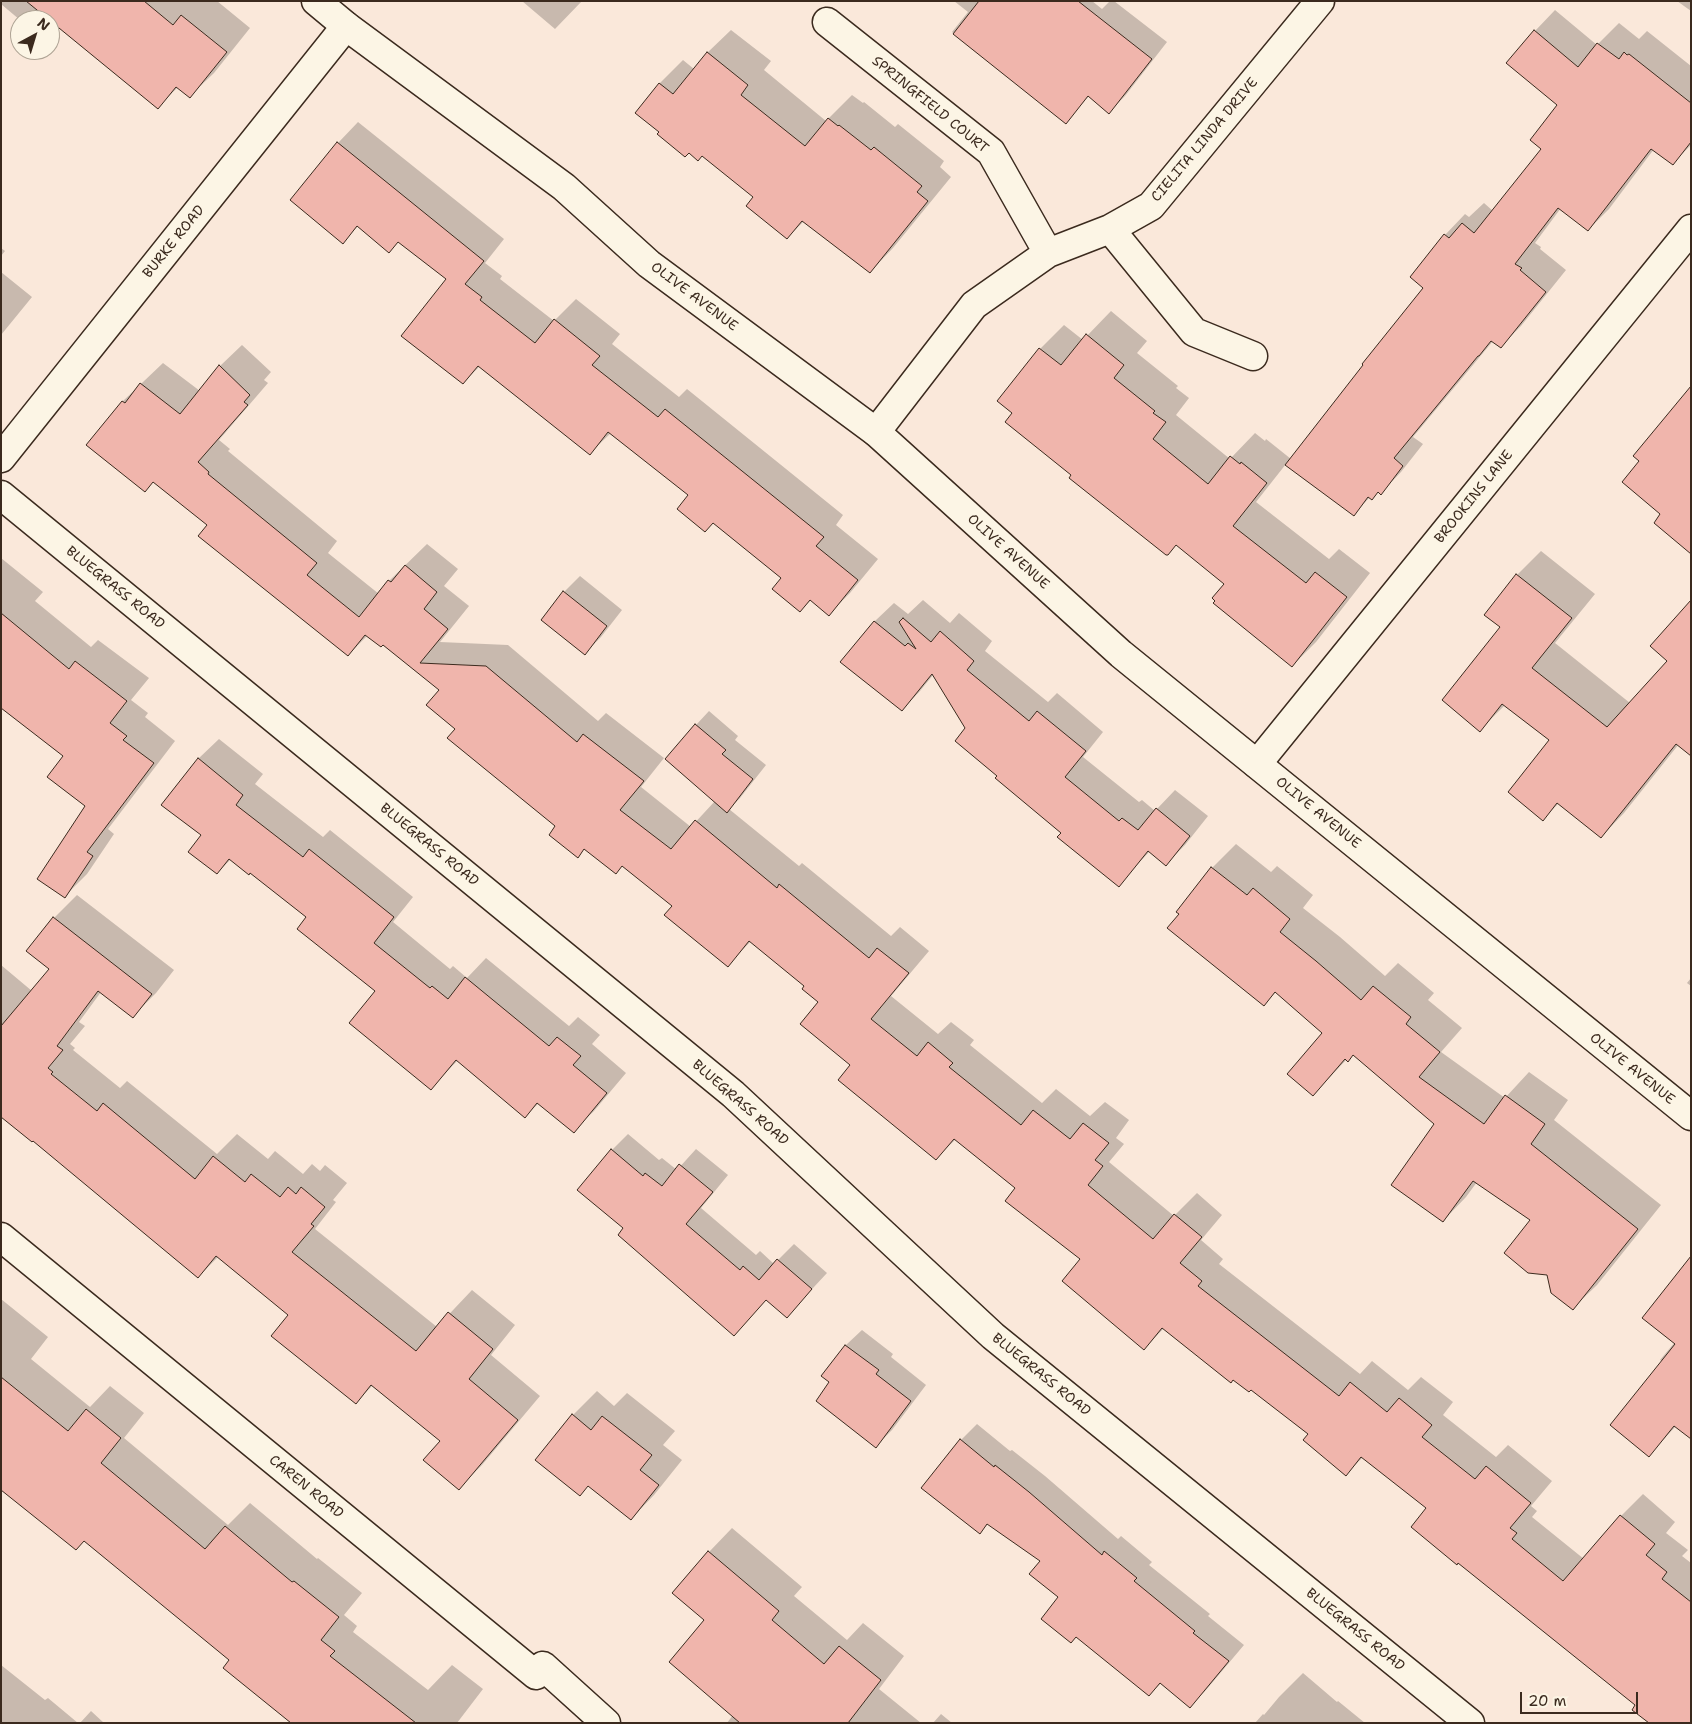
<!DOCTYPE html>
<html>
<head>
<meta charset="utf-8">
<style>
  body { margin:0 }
  #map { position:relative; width:1692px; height:1724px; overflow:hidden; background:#fae8da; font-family:"Shantell Sans",sans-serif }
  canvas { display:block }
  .frame { position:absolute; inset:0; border:2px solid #3b2a1e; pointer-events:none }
  .north { position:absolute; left:10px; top:10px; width:50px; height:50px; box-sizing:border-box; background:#fcf5e5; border:1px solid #afa495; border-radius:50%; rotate:39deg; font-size:14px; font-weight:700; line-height:20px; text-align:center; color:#3b2a1e }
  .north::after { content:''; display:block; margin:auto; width:18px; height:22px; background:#3b2a1e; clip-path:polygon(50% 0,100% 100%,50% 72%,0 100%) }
  .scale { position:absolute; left:1520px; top:1692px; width:118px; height:22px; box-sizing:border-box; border:2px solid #3b2a1e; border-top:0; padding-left:6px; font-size:15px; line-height:18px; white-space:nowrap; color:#3b2a1e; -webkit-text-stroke:4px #fcf5e5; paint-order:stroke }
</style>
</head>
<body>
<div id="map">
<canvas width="1692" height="1724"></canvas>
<div class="frame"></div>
<div class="north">N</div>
<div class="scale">20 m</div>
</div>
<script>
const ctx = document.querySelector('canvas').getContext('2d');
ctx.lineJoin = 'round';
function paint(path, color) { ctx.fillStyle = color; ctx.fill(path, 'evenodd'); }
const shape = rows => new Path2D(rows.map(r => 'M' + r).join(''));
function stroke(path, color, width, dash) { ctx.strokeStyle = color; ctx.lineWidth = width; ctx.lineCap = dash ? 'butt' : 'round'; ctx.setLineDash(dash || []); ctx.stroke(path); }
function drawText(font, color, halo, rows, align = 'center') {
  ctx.font = font + ' "Shantell Sans",sans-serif'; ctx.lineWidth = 4; ctx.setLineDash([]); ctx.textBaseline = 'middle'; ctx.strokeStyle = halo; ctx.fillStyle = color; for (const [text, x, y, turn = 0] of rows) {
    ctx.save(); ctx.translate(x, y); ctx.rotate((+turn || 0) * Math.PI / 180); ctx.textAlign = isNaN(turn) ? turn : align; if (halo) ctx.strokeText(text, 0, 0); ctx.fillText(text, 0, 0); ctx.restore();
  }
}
paint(shape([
  [1,1,217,1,250,28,214,73,190,96,178,87,158,107,49,19,48,20,20,20,1,4],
  [522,1,582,1,555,29],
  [954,1,1092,1,1102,9,1110,1,1114,1,1167,42,1125,96,1109,112,1089,96,1066,122,952,32,968,12],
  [1677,1,1691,1,1691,11],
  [1555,10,1597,45,1619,23,1639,39,1647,31,1691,66,1691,145,1672,164,1654,149,1609,209,1588,230,1561,208,1535,243,1541,247,1540,249,1566,270,1521,326,1501,346,1493,341,1413,437,1423,444,1401,472,1381,493,1378,491,1370,497,1354,514,1286,464,1256,502,1329,559,1339,549,1370,573,1316,642,1292,666,1226,583,1177,544,1168,554,1073,475,1014,413,999,400,1040,349,1064,325,1083,340,1111,311,1147,341,1137,353,1178,386,1176,388,1189,398,1176,415,1230,459,1255,433,1265,441,1266,439,1291,459,1425,288,1445,235,1465,214,1469,217,1484,203,1493,211,1543,148,1559,105,1508,63,1535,31],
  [731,30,771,61,764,70,826,121,852,95,863,103,864,102,895,127,898,124,944,161,940,167,951,177,893,248,870,272,804,221,787,238,755,197,703,155,660,131,659,84,683,60,694,69,707,53],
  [358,122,504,239,485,263,502,276,500,279,554,321,576,299,620,334,612,344,679,397,687,389,843,515,836,525,878,559,850,593,829,614,811,600,800,611,783,577,714,522,690,495,611,433,590,453,480,366,463,383,448,278,399,241,389,251,358,226,343,242,338,143],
  [1,248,5,251,1,256],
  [1,272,32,297,1,335],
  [242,345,271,372,264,380,268,383,219,440,230,449,228,451,337,541,328,553,379,594,389,581,427,544,458,569,444,586,469,606,440,642,508,645,598,721,606,713,664,758,641,787,691,827,715,801,696,725,709,711,738,736,735,740,766,765,740,798,729,809,799,866,802,863,891,936,900,927,929,951,891,996,938,1034,951,1022,974,1040,970,1045,1042,1103,1056,1089,1090,1116,1105,1102,1129,1120,1116,1138,1124,1144,1109,1162,1174,1216,1197,1193,1222,1215,1201,1240,1223,1259,1219,1264,1360,1374,1372,1361,1408,1390,1421,1377,1453,1402,1443,1415,1496,1457,1508,1445,1552,1481,1531,1506,1537,1511,1532,1517,1584,1559,1621,1516,1643,1494,1675,1522,1666,1533,1688,1550,1682,1556,1691,1563,1691,1723,1637,1705,1428,1508,1363,1457,1346,1474,1310,1434,1252,1388,1164,1328,1144,1349,1082,1259,1017,1188,956,1139,936,1158,852,1065,820,1002,805,986,751,941,727,966,673,906,623,865,585,848,578,856,557,826,456,728,441,690,383,643,368,635,348,655,208,525,154,481,145,490,88,445,123,401,163,363,200,391,220,366],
  [1541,551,1595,594,1555,643,1630,703,1668,661,1679,744,1624,813,1601,837,1559,803,1543,819,1550,740,1505,705,1480,730,1501,627,1517,575],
  [1,558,43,592,35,601,91,647,98,640,149,678,131,700,148,713,145,717,175,741,108,829,114,834,87,874,65,896,87,806,65,756,1,706],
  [580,576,622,610,601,637,585,653,564,592],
  [923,600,950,623,959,613,992,641,985,651,1048,702,1057,693,1103,732,1083,757,1139,802,1142,800,1155,811,1175,790,1208,816,1185,845,1166,864,1150,851,1118,885,998,776,933,675,920,691,902,710,842,662,875,621,894,603,908,614],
  [219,739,263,774,255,784,323,837,330,830,413,897,393,922,450,969,453,966,467,978,486,958,569,1026,578,1017,600,1035,592,1044,626,1073,594,1111,573,1131,539,1103,525,1116,458,1060,431,1088,377,991,308,917,251,871,231,859,217,873,202,835,198,759],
  [1236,844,1271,872,1277,866,1313,895,1303,908,1340,937,1385,976,1398,963,1434,993,1428,1000,1462,1028,1441,1052,1505,1098,1529,1072,1568,1100,1554,1120,1661,1205,1597,1285,1573,1308,1532,1220,1477,1182,1466,1197,1443,1221,1436,1124,1354,1054,1348,1060,1347,1059,1313,1095,1324,1032,1276,992,1264,1004,1180,914,1212,868],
  [77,895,174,970,156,993,133,1016,101,992,79,1022,85,1026,70,1044,75,1048,73,1050,120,1088,127,1081,217,1154,237,1134,268,1159,275,1151,303,1174,312,1164,320,1171,325,1165,347,1183,333,1200,336,1202,315,1229,437,1327,472,1290,515,1325,491,1355,540,1396,482,1465,459,1488,441,1441,373,1385,356,1402,290,1315,218,1257,198,1277,33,1139,1,1116,1,965,32,991,51,969,28,951,54,918],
  [1691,978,1691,986,1687,983],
  [628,1134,659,1160,662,1158,677,1170,696,1149,728,1175,701,1208,756,1255,760,1251,774,1264,794,1244,827,1273,787,1316,767,1299,734,1335,625,1228,612,1150],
  [1691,1259,1676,1426,1649,1455,1663,1362,1660,1360,1675,1342],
  [1,1299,48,1337,31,1359,90,1407,110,1386,144,1413,124,1438,228,1525,250,1503,317,1559,318,1558,362,1593,344,1615,357,1626,353,1632,428,1690,452,1665,483,1689,457,1723,293,1723,231,1660,84,1540,1,1488],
  [862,1330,893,1354,891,1357,926,1385,892,1430,876,1446,831,1382,823,1375,846,1345],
  [597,1391,614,1406,627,1393,675,1431,663,1445,682,1460,654,1495,631,1519,589,1485,580,1494,573,1415],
  [977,1424,1010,1451,1012,1450,1045,1476,1118,1539,1121,1536,1152,1562,1149,1565,1210,1614,1208,1616,1244,1645,1206,1690,1190,1706,1161,1683,1149,1695,1077,1636,1071,1642,1060,1597,1041,1561,989,1523,980,1532,961,1440],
  [732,1528,802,1587,794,1596,847,1640,863,1623,904,1656,879,1689,921,1723,727,1723,733,1715,706,1620,709,1552],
  [1,1665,45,1700,48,1698,78,1723,1,1723],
  [1303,1673,1337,1702,1338,1701,1365,1723,1255,1723,1263,1714,1264,1715,1279,1697],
  [91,1711,104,1723,80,1723],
  [941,1714,952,1723,933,1723]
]), '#0003');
const building = shape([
  [26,1,144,1,173,25,181,15,227,52,190,98,176,87,158,109,26,1],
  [979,1,1078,1,1152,59,1109,114,1088,96,1066,124,953,34,979,1],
  [1534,30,1578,67,1597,43,1619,59,1624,52,1627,55,1629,54,1691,103,1691,142,1673,165,1651,149,1588,231,1558,208,1515,264,1522,268,1520,270,1546,292,1501,348,1491,341,1479,356,1478,356,1394,458,1403,466,1381,495,1378,492,1372,500,1368,497,1354,516,1285,465,1363,365,1362,364,1423,288,1410,277,1444,234,1449,238,1462,223,1474,233,1541,149,1530,140,1557,105,1506,63,1534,30],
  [707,52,748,85,741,95,805,146,828,118,838,126,839,125,871,150,874,147,922,186,917,192,928,201,870,273,802,221,787,239,746,206,753,197,702,156,698,161,689,153,685,157,657,134,659,132,635,113,659,83,673,94,707,52],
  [337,142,484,261,465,284,482,297,480,300,535,343,554,319,600,356,592,365,658,417,665,409,824,537,816,546,858,580,829,616,810,600,800,612,772,589,781,578,713,523,705,532,677,509,688,495,608,432,590,455,478,366,463,384,401,336,446,279,398,242,389,253,357,226,343,244,290,200,337,142],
  [1086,334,1124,365,1114,378,1155,411,1153,413,1166,422,1153,439,1208,484,1230,456,1240,464,1241,462,1267,483,1233,526,1306,583,1315,572,1347,597,1292,667,1213,603,1215,601,1212,598,1224,584,1176,545,1168,555,1166,555,1069,478,1071,475,1005,422,1012,413,997,401,1039,348,1061,365,1086,334],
  [219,365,250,395,244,402,248,405,198,462,209,472,208,474,317,563,307,575,359,617,388,580,391,582,405,565,437,592,424,609,448,629,420,663,486,666,577,742,583,734,644,781,620,810,671,849,695,820,777,888,779,884,869,958,877,948,909,973,871,1019,917,1056,928,1042,953,1063,949,1067,1021,1125,1033,1110,1070,1139,1083,1123,1109,1143,1095,1160,1103,1166,1088,1185,1153,1239,1174,1214,1202,1237,1180,1263,1202,1281,1198,1286,1339,1396,1350,1382,1387,1412,1399,1398,1432,1425,1422,1437,1475,1479,1486,1466,1531,1503,1510,1528,1517,1533,1512,1539,1563,1581,1620,1515,1655,1544,1646,1555,1667,1572,1662,1579,1691,1602,1691,1723,1649,1723,1632,1710,1635,1705,1458,1563,1457,1565,1411,1527,1426,1508,1361,1457,1346,1476,1303,1440,1308,1434,1251,1390,1249,1392,1233,1380,1231,1383,1162,1328,1144,1350,1062,1281,1080,1259,1005,1201,1015,1188,954,1139,936,1160,838,1080,850,1065,800,1024,818,1002,802,989,804,986,749,941,728,967,664,915,672,906,622,866,616,874,584,849,578,858,549,835,555,826,447,738,455,729,426,705,439,690,383,645,381,647,365,635,348,656,198,536,207,525,153,482,145,492,86,445,122,401,125,403,140,383,180,414,219,365],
  [1691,386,1691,554,1654,523,1660,514,1622,482,1639,461,1633,456,1691,386],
  [1516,574,1572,618,1532,668,1607,727,1667,661,1650,646,1691,600,1691,756,1676,744,1601,838,1557,803,1543,821,1508,792,1549,740,1502,704,1480,732,1442,700,1500,627,1484,615,1516,574],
  [563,591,607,626,585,655,541,620,563,591],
  [1,613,69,669,75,661,127,701,110,723,127,736,123,740,154,763,87,852,93,856,65,898,37,879,85,806,47,777,63,756,1,708,1,613],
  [903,618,931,642,940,631,974,661,967,670,1029,721,1037,711,1086,751,1065,777,1119,821,1122,818,1138,830,1156,808,1190,836,1166,866,1148,851,1119,887,1057,837,1061,833,995,778,997,776,955,741,965,728,932,674,902,711,840,662,874,621,905,646,908,643,916,649,899,622,903,618],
  [695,724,726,750,722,754,753,779,727,813,665,759,695,724],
  [198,758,243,795,236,805,303,857,309,849,394,917,374,943,430,988,432,986,448,999,465,977,549,1046,557,1037,581,1056,573,1065,607,1093,574,1133,537,1103,525,1118,456,1060,431,1090,349,1023,375,991,297,929,306,917,250,873,249,875,229,859,217,874,188,852,201,835,161,805,198,758],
  [1211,867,1247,895,1253,888,1290,919,1280,932,1316,961,1361,1000,1373,986,1411,1017,1406,1024,1440,1052,1419,1077,1484,1124,1505,1095,1545,1124,1531,1144,1638,1229,1573,1310,1551,1293,1547,1275,1528,1273,1504,1253,1530,1220,1473,1181,1443,1222,1391,1185,1434,1124,1353,1055,1348,1062,1345,1059,1313,1096,1287,1074,1322,1033,1275,992,1264,1006,1167,928,1179,914,1176,912,1211,867],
  [53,917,152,994,133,1018,98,991,57,1046,63,1050,48,1068,53,1072,51,1074,97,1111,103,1103,195,1179,213,1156,245,1182,251,1174,280,1197,288,1187,296,1194,301,1187,325,1207,311,1224,314,1226,292,1252,416,1351,448,1312,493,1349,469,1379,518,1420,459,1490,423,1460,440,1441,371,1385,356,1404,271,1336,288,1315,216,1256,198,1278,33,1141,32,1142,1,1117,1,1026,49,969,26,951,53,917],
  [611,1149,643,1176,645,1173,662,1186,679,1164,713,1192,686,1224,740,1270,743,1266,759,1280,777,1259,812,1289,787,1318,766,1300,734,1336,618,1235,623,1228,577,1190,611,1149],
  [1691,1256,1691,1439,1674,1426,1649,1457,1610,1425,1675,1344,1642,1318,1691,1256],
  [845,1345,879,1370,876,1374,911,1401,876,1448,816,1401,829,1382,821,1376,845,1345],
  [1,1377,68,1431,86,1409,121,1438,101,1463,205,1549,225,1526,292,1582,294,1581,339,1617,321,1640,335,1651,330,1656,416,1723,291,1723,223,1668,229,1660,84,1541,76,1550,1,1490,1,1377],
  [572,1414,591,1430,602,1416,652,1455,640,1470,659,1485,631,1520,588,1486,580,1496,535,1460,572,1414],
  [960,1439,994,1467,995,1465,1029,1492,1102,1555,1104,1551,1137,1578,1134,1581,1195,1631,1193,1633,1229,1661,1190,1708,1160,1683,1149,1696,1076,1637,1071,1643,1041,1619,1058,1597,1029,1574,1040,1561,987,1524,980,1534,921,1488,960,1439],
  [708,1551,779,1611,772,1620,824,1664,839,1646,881,1680,848,1723,740,1723,669,1662,704,1620,672,1593,708,1551]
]);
paint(building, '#f0b5ac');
stroke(building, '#3b2a1e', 1);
const street = shape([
  [827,22,991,152,1048,253],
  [1110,229,1194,332,1253,356],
  [876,432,974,305,1048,253,1110,229,1151,206,1320,1],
  [1,458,346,26],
  [1,495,733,1094,993,1336,1470,1723],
  [1257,764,1691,229],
  [1,1237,536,1675,543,1666,606,1723]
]);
const secondary = shape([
  [316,1,346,26,564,187,649,264,876,432,1121,654,1691,1116]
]);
stroke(street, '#3b2a1e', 31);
stroke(secondary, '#3b2a1e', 31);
stroke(street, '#fcf5e5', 28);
stroke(secondary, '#fcf5e5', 28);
drawText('14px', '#3b2a1e', '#fcf5e5', [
  ["SPRINGFIELD COURT",930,105,39],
  ["CIELITA LINDA DRIVE",1205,140,-50],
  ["BURKE ROAD",174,242,-51],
  ["OLIVE AVENUE",694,297,37],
  ["BROOKINS LANE",1474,497,-51],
  ["OLIVE AVENUE",1008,552,42],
  ["BLUEGRASS ROAD",115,588,39],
  ["OLIVE AVENUE",1318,813,39],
  ["BLUEGRASS ROAD",429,845,39],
  ["OLIVE AVENUE",1632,1069,39],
  ["BLUEGRASS ROAD",740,1103,41],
  ["BLUEGRASS ROAD",1041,1375,39],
  ["CAREN ROAD",306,1487,39],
  ["BLUEGRASS ROAD",1355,1630,39]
]);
</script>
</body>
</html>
